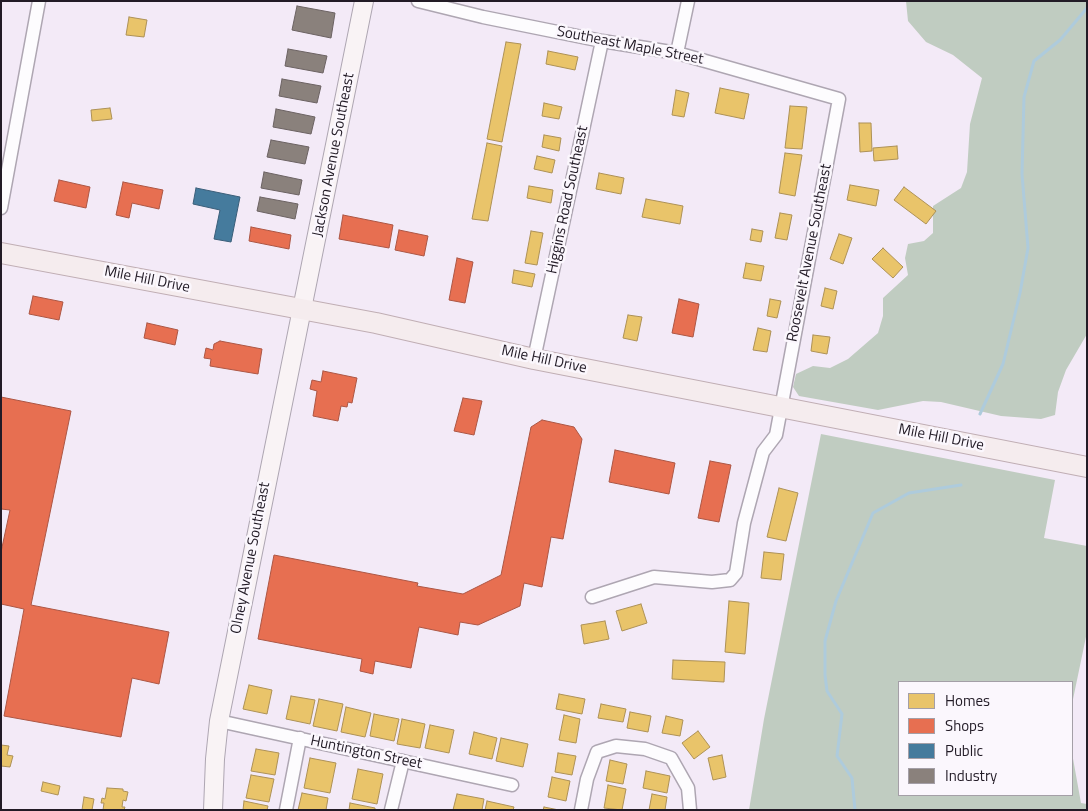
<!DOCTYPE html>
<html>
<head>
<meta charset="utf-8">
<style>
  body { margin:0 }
  #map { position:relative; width:1088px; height:811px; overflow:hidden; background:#f3eaf7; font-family:"Titillium Web",sans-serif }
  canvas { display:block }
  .frame { position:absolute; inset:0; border:2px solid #221b26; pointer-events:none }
  .legend { position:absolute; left:898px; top:681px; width:175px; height:115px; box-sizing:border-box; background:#fbf7fd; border:1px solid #a49fa7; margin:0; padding:6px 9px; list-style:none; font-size:15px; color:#221b26 }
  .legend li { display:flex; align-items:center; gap:10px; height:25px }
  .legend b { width:25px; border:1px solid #a49fa7 }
</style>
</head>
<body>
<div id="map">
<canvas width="1088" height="811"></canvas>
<div class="frame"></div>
<ul class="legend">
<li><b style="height:14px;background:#e9c46a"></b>Homes</li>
<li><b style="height:14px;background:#e76f51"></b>Shops</li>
<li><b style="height:14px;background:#457b9d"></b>Public</li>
<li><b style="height:14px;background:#8a817c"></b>Industry</li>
</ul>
</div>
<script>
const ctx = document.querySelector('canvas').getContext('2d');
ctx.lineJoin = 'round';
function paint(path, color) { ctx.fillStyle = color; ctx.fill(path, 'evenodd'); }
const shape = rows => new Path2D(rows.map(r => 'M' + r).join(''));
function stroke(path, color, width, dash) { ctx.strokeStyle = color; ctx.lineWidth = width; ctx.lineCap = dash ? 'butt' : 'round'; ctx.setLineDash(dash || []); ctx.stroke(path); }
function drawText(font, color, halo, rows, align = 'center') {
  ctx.font = font + ' "Titillium Web",sans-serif'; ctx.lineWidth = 5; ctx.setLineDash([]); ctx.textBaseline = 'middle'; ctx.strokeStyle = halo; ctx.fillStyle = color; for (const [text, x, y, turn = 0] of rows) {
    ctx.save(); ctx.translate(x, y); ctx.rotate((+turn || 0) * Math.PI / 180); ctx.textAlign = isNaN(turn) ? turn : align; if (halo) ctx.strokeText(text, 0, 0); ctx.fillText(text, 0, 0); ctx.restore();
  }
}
paint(shape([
  [906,1,1087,1,1087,334,1066,370,1058,392,1055,415,1041,419,1001,416,941,402,923,401,878,410,799,396,793,387,796,374,813,366,830,368,848,359,878,333,883,316,883,298,908,275,905,258,908,244,924,241,933,233,933,206,961,188,967,172,970,124,982,78,953,55,926,42,908,21],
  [821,434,1055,480,1044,538,1087,546,1087,632,1072,704,1072,682,899,682,899,795,1072,795,1072,753,1081,803,1087,804,1087,810,749,810,764,719]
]), '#c0ccc1');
const homes = shape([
  [129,17,147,20,144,37,126,35,129,17],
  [506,42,521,44,502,142,487,139,506,42],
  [548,51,578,57,575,70,546,64,548,51],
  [720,88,749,94,744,119,715,113,720,88],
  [676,90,689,93,684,117,672,115,676,90],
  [544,103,562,107,559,119,542,116,544,103],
  [790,106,807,107,802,149,785,148,790,106],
  [110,108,112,119,92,121,91,110,110,108],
  [859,123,871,123,872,151,860,152,859,123],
  [544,135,561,138,559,151,542,147,544,135],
  [487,143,502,146,488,221,472,219,487,143],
  [897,146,898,159,874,161,873,148,897,146],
  [785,153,802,155,795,196,779,193,785,153],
  [537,156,555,160,552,173,534,169,537,156],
  [599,173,624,178,621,194,596,189,599,173],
  [850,185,879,190,876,206,847,200,850,185],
  [529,186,553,190,551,203,527,198,529,186],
  [904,187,936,211,926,224,894,200,904,187],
  [646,199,683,206,680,224,642,217,646,199],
  [780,213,792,215,787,240,775,238,780,213],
  [752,229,763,231,761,242,750,240,752,229],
  [531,231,543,233,537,265,525,263,531,231],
  [839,234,852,238,843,264,830,259,839,234],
  [883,248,903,267,893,278,872,259,883,248],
  [746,263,764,266,761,281,743,278,746,263],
  [514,270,535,274,532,287,512,283,514,270],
  [825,288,837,291,833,309,821,306,825,288],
  [770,299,781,301,777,318,767,316,770,299],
  [628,315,642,317,637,341,623,338,628,315],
  [758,328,771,331,767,352,753,350,758,328],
  [813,335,830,337,827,354,811,351,813,335],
  [779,488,798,493,786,541,767,537,779,488],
  [764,552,784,554,781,580,761,578,764,552],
  [729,601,749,603,745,654,725,652,729,601],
  [641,604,647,623,622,631,616,611,641,604],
  [605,621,609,639,584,644,581,625,605,621],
  [673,660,725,662,724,682,672,679,673,660],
  [249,685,272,690,267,714,243,709,249,685],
  [559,694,585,699,582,714,556,709,559,694],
  [291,696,315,700,310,724,286,719,291,696],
  [319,699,343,704,337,731,313,726,319,699],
  [601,704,626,709,623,722,598,718,601,704],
  [346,707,371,713,365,737,341,732,346,707],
  [630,712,651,716,648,732,627,728,630,712],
  [374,714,399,719,394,741,370,736,374,714],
  [564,715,580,719,576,743,559,740,564,715],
  [666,716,683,720,680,736,662,733,666,716],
  [402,719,425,724,420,748,397,744,402,719],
  [430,725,454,730,449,753,425,748,430,725],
  [698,731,710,747,694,759,682,743,698,731],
  [474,732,497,738,492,759,469,754,474,732],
  [501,738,528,744,523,767,496,761,501,738],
  [1,745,9,746,7,755,13,756,10,767,1,766,1,745],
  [256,749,279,753,275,775,251,771,256,749],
  [558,753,576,756,572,775,555,772,558,753],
  [722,755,726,777,713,780,708,758,722,755],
  [310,758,336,763,330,793,304,788,310,758],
  [610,760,627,764,623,784,606,781,610,760],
  [358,769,383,774,377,804,352,799,358,769],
  [646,771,670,776,667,793,643,788,646,771],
  [251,775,274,779,269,802,246,798,251,775],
  [552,777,570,781,566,801,548,797,552,777],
  [43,782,60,786,58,795,41,791,43,782],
  [608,785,626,789,622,810,604,808,608,785],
  [107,788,123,789,123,791,128,792,126,801,123,800,122,807,125,807,124,810,103,810,104,803,101,803,102,798,105,799,107,788],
  [302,793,328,798,326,810,298,810,302,793],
  [457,794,484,799,482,810,453,810,457,794],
  [652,794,667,797,665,810,649,810,652,794],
  [84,797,94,799,92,810,82,810,84,797],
  [244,801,268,806,267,810,243,810,244,801],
  [487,801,514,807,513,810,485,810,487,801],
  [350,803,375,808,375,810,349,810,350,803],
  [544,807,559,810,543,810,544,807]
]);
paint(homes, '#e9c46a');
stroke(homes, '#ad9156', 1);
const shops = shape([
  [59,180,90,187,86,208,54,201,59,180],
  [123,182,163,190,159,209,132,203,129,218,116,215,123,182],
  [343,215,393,225,389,248,339,239,343,215],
  [251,227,291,235,289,249,249,241,251,227],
  [399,230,428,236,424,256,395,250,399,230],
  [457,258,473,262,465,303,449,300,457,258],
  [33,296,63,302,59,320,29,314,33,296],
  [679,299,699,304,693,337,672,333,679,299],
  [147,323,178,330,175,345,144,338,147,323],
  [220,341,262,349,258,374,210,366,211,359,204,358,206,348,213,350,214,344,220,341],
  [323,371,357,378,352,403,348,402,347,407,341,406,338,421,313,416,317,391,310,389,312,380,321,382,323,371],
  [1,397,71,411,31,605,169,632,159,684,132,678,121,737,4,716,24,609,1,604,1,552,10,510,1,509,1,397],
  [463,398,482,401,474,435,454,431,463,398],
  [542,420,574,427,582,439,563,539,551,537,542,587,524,583,520,606,478,625,460,622,458,635,419,627,411,668,375,661,373,674,360,671,362,659,258,639,274,555,418,583,417,586,463,594,501,575,531,427,542,420],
  [615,450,675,463,669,494,609,482,615,450],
  [710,461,731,465,719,522,698,518,710,461]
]);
paint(shops, '#e76f51');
stroke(shops, '#ac5644', 1);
const public = shape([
  [196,188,240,197,231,242,214,239,220,210,193,204,196,188]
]);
paint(public, '#457b9d');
stroke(public, '#3a5e79', 1);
const industry = shape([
  [297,6,335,13,331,38,292,30,297,6],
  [288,49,327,56,323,73,285,66,288,49],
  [282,79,321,86,317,103,279,96,282,79],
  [276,109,315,117,311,134,273,127,276,109],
  [271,140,309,147,305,164,267,157,271,140],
  [264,172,302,180,299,195,261,188,264,172],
  [260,197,298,204,295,219,257,211,260,197]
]);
paint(industry, '#8a817c');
stroke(industry, '#6b6262', 1);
stroke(shape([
  [980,414,1003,364,1020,293,1028,248,1022,174,1024,97,1034,61,1060,40,1087,8],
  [855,810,852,778,837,756,842,714,827,691,825,675,825,641,836,601,873,513,909,493,961,485]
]), '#aecbdc', 3);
const minor = shape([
  [418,1,483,17,602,41,677,53,839,99,776,435,763,452,744,523,736,573,730,580,712,582,654,577,592,597],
  [677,53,688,1],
  [1,208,39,1],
  [534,359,602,41],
  [219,721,512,785],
  [286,810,300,738],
  [391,810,403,761],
  [581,810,587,779,597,752,616,746,645,749,671,758,688,788,690,810]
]);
const secondary = shape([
  [213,810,215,759,219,721,364,1]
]);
const primary = shape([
  [1,253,376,323,534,359,1087,467]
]);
stroke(minor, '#aea6b2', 15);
stroke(secondary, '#aea6b2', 20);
stroke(primary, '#c0aeb4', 22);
stroke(minor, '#fdfcfe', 12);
stroke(secondary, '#f9f3f5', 18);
stroke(primary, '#f5ecee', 20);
drawText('15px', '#221b26', '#fbf7fd', [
  ["Southeast Maple Street",630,46,11],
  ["Jackson Avenue Southeast",334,155,-79],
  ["Higgins Road Southeast",568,200,-78],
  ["Roosevelt Avenue Southeast",810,253,-79],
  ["Mile Hill Drive",147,280,11],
  ["Mile Hill Drive",544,360,12],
  ["Mile Hill Drive",941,438,11],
  ["Olney Avenue Southeast",251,558,-79],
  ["Huntington Street",366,753,12]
]);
</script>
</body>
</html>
